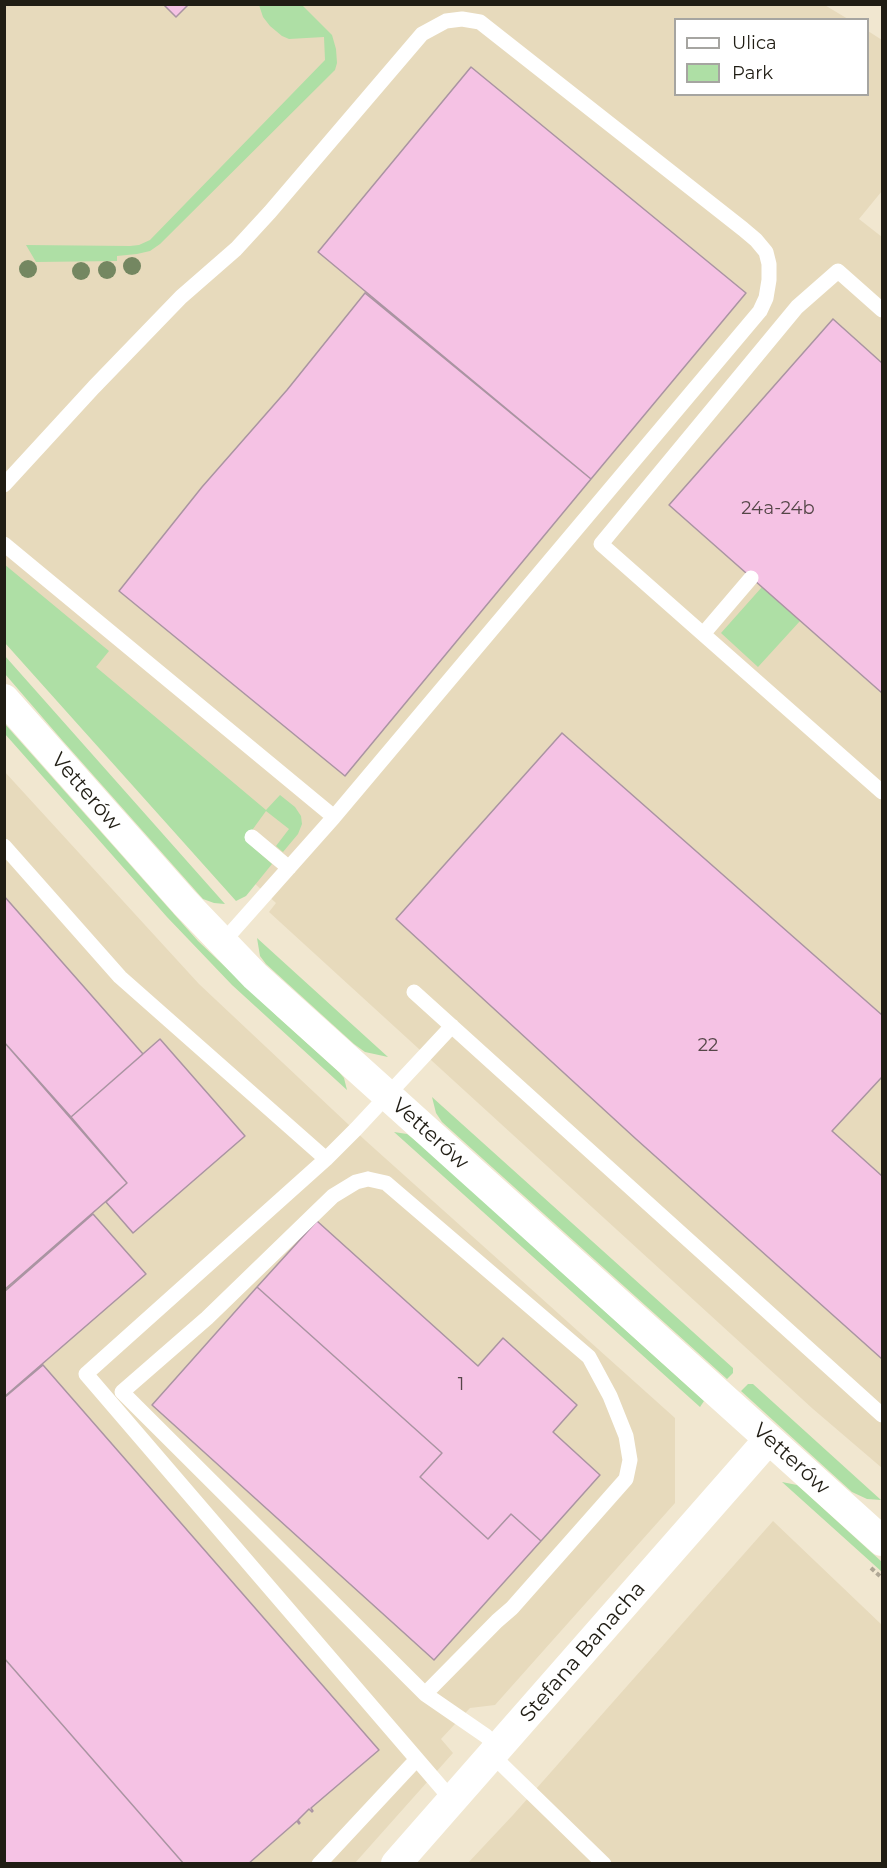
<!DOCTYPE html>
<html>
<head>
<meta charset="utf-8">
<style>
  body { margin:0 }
  #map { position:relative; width:887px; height:1868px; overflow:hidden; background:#f1e7d0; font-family:Montserrat,sans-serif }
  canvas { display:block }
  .frame { position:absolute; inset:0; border:6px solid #201d14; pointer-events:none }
  .legend { position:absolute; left:674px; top:18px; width:195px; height:78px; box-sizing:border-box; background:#fff; border:2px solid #a6a5a1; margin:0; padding:8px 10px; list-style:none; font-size:18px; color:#201d14 }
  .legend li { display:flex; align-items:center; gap:12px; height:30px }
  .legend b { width:30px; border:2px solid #a6a5a1 }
</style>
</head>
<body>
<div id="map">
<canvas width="887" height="1868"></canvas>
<div class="frame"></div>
<ul class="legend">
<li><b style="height:8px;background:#fff"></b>Ulica</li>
<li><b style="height:16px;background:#aedfa5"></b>Park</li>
</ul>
</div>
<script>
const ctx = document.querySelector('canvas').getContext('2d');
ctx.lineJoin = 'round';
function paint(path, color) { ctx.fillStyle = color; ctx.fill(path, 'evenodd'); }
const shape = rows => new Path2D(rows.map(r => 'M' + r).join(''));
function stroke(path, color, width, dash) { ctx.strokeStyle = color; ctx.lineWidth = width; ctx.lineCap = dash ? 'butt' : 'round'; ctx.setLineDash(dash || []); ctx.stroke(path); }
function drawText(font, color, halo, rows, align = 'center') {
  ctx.font = font + ' Montserrat,sans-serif'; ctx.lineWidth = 5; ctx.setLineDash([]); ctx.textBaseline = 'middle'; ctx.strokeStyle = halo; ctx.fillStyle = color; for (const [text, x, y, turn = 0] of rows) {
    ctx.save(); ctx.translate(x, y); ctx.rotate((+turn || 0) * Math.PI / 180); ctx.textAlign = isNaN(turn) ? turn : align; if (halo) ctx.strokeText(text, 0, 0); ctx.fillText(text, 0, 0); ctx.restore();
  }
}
paint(shape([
  [823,4,848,19,676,20,676,94,868,94,868,31,882,40,882,191,859,219,882,237,882,1468,813,1409,269,912,276,903,161,798,5,619,4,5],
  [4,771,199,984,366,1141,675,1418,675,1503,495,1705,470,1708,441,1739,453,1753,355,1863,5,1863],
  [773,1521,882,1625,882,1863,467,1864,513,1815]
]), '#e7dabc');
paint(shape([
  [259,5,302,5,332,35,336,49,337,63,335,70,160,244,150,251,137,254,117,256,117,261,36,262,26,245,130,246,139,245,150,240,325,60,324,37,289,39,282,36,270,26,263,17],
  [4,564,109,651,96,667,266,810,280,795,295,807,301,816,302,824,298,834,283,852,276,846,289,829,266,811,245,840,272,864,246,896,236,901,5,643],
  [762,587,800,621,758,667,721,633],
  [5,656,76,736,225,904,214,903,203,899,62,740,5,674],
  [4,723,198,941,278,1017,339,1072,344,1078,347,1090,232,985,167,917,5,734],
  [257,938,388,1057,365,1052,354,1044,266,964,260,956],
  [432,1097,733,1368,733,1373,727,1379,442,1122,436,1113],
  [394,1132,407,1134,424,1147,704,1401,700,1407],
  [748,1384,753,1384,881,1500,867,1499,852,1492,741,1391],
  [782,1482,797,1485,804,1491,882,1562,882,1572]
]), '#aedfa5');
const building = shape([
  [163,4,189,4,176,17,163,4],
  [471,67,746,293,591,479,318,252,471,67],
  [365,293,591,479,345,776,119,591,202,487,287,390,365,293],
  [833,319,882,363,882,693,669,505,833,319],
  [562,733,882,1015,882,1077,832,1131,882,1176,882,1359,636,1139,396,919,562,733],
  [4,896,143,1054,71,1117,4,1042,4,896],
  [160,1039,245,1136,133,1233,106,1202,127,1183,71,1117,160,1039],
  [4,1042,127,1183,4,1290,4,1042],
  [93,1214,146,1274,4,1397,4,1292,93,1214],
  [317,1221,478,1366,503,1338,577,1405,553,1432,600,1475,541,1541,511,1514,488,1539,420,1477,442,1453,257,1287,317,1221],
  [257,1287,442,1453,420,1477,488,1539,511,1514,541,1541,434,1660,152,1405,257,1287],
  [43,1365,379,1750,311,1808,313,1811,312,1812,309,1809,298,1820,300,1823,299,1824,297,1821,248,1864,184,1864,4,1658,4,1398,43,1365],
  [4,1658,184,1864,4,1864,4,1658]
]);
paint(building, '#f5c2e4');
stroke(building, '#aa94a2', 1.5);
stroke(shape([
  [871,1568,882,1578]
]), '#afa795', 4, [4.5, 3]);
stroke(shape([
  [882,310,838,271,797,307,601,544,882,792],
  [4,485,94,387,181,297,236,249,270,212,422,34,446,21,462,19,480,22,743,229,756,240,766,252,769,264,769,280,766,298,760,311,334,817,222,943],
  [4,544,334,817],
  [704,633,751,578],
  [252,837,289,868],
  [4,846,120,977,326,1159],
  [414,992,882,1415],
  [452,1026,356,1129,326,1159,86,1374,452,1800],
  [368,1179,386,1183,589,1357,610,1396,626,1436,630,1460,626,1479,512,1608,497,1621,425,1694,122,1392,207,1318,333,1196,356,1182,368,1179],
  [425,1694,486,1736,498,1748],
  [492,1755,604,1864],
  [319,1864,417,1759]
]), '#fff', 15);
stroke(shape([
  [4,699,185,903,255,976,882,1541],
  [396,1864,769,1439]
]), '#fff', 30);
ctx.fillStyle = '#748761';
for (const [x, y] of [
  [132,266],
  [28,269],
  [107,270],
  [81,271]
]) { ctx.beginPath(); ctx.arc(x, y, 9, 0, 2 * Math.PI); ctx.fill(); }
drawText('18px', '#554648', null, [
  ["24a-24b",778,509],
  ["22",708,1046],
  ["1",461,1385]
]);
drawText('21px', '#201d14', '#fff', [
  ["Vetterów",86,792,49],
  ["Vetterów",430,1134,42],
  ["Vetterów",791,1459,42],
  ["Stefana Banacha",583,1652,-49]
]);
</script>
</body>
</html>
